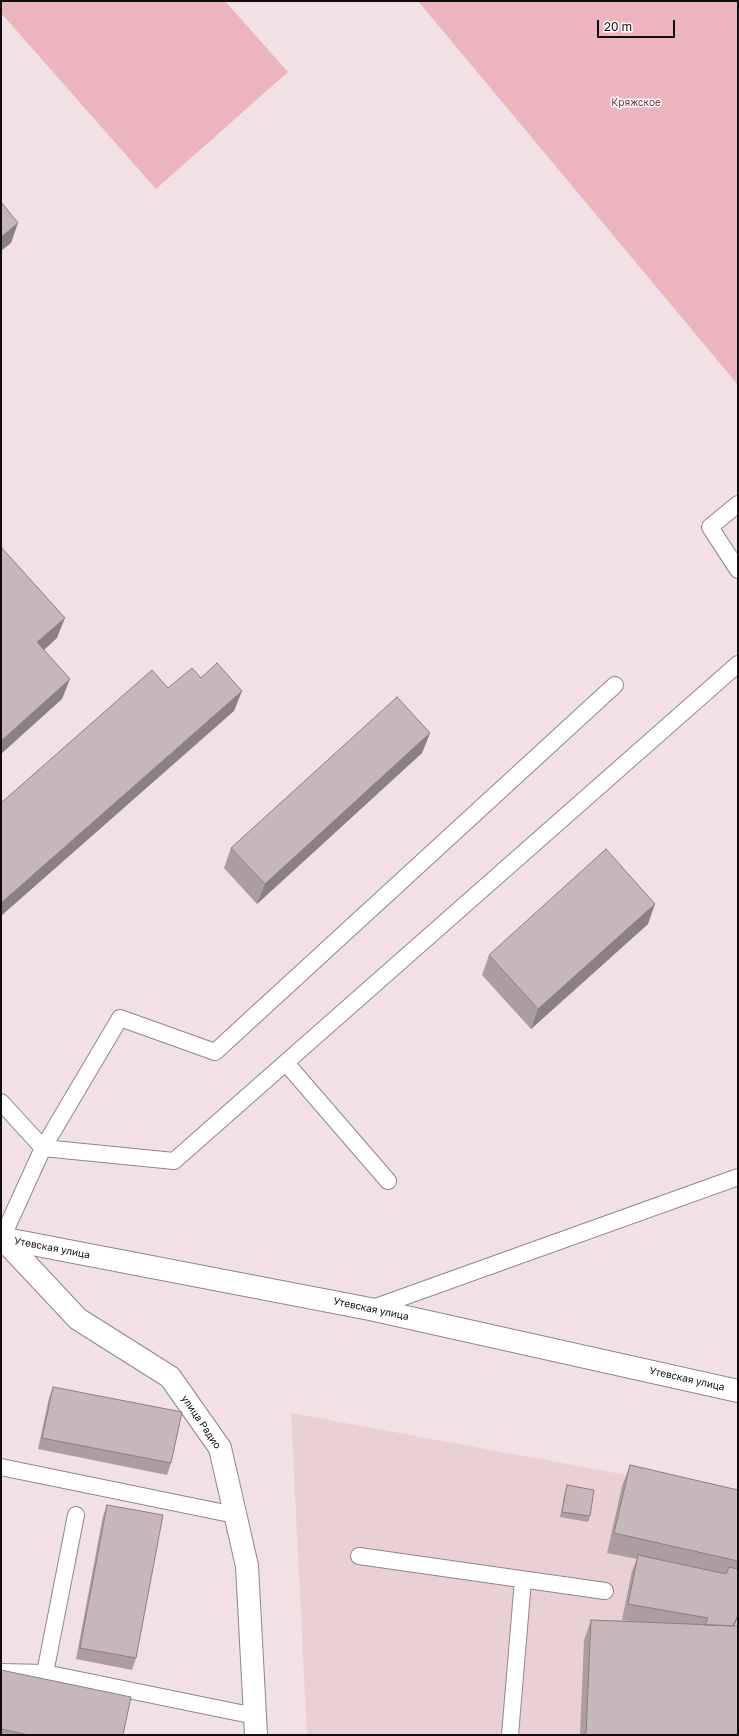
<!DOCTYPE html>
<html>
<head>
<meta charset="utf-8">
<style>
  body { margin:0 }
  #map { position:relative; width:739px; height:1736px; overflow:hidden; background:#f1e1e4; font-family:"Golos Text",sans-serif }
  canvas { display:block }
  .frame { position:absolute; inset:0; border:2px solid #110c0d; pointer-events:none }
  .scale { position:absolute; left:597px; top:20px; width:78px; height:18px; box-sizing:border-box; border:2px solid #110c0d; border-top:0; padding-left:5px; font-size:12px; line-height:14px; white-space:nowrap; color:#110c0d; -webkit-text-stroke:3px #fff; paint-order:stroke }
</style>
</head>
<body>
<div id="map">
<canvas width="739" height="1736"></canvas>
<div class="frame"></div>
<div class="scale">20 m</div>
</div>
<script>
const ctx = document.querySelector('canvas').getContext('2d');
ctx.lineJoin = 'round';
function paint(path, color) { ctx.fillStyle = color; ctx.fill(path, 'evenodd'); }
const shape = rows => new Path2D(rows.map(r => 'M' + r).join(''));
function stroke(path, color, width, dash) { ctx.strokeStyle = color; ctx.lineWidth = width; ctx.lineCap = dash ? 'butt' : 'round'; ctx.setLineDash(dash || []); ctx.stroke(path); }
function drawText(font, color, halo, rows, align = 'center') {
  ctx.font = font + ' "Golos Text",sans-serif'; ctx.lineWidth = 3; ctx.setLineDash([]); ctx.textBaseline = 'middle'; ctx.strokeStyle = halo; ctx.fillStyle = color; for (const [text, x, y, turn = 0] of rows) {
    ctx.save(); ctx.translate(x, y); ctx.rotate((+turn || 0) * Math.PI / 180); ctx.textAlign = isNaN(turn) ? turn : align; if (halo) ctx.strokeText(text, 0, 0); ctx.fillText(text, 0, 0); ctx.restore();
  }
}
paint(shape([
  [291,1413,659,1481,738,1500,738,1735,307,1735]
]), '#e8d0d4');
paint(shape([
  [1,1,225,1,288,72,156,189,1,13],
  [418,1,738,1,738,385]
]), '#ecb5be');
const lane = shape([
  [738,504,710,527,738,570],
  [615,685,215,1052,120,1018,43,1148,174,1161,738,664],
  [286,1063,388,1181],
  [1,1102,43,1148,2,1238,1,1247],
  [370,1309,738,1177],
  [1,1467,235,1515],
  [76,1515,45,1673,255,1716],
  [359,1556,605,1591],
  [1,1672,45,1673],
  [510,1735,523,1580]
]);
const street = shape([
  [2,1238,78,1319,170,1377,220,1448,247,1566,256,1735]
]);
const primary = shape([
  [1,1238,370,1309,738,1391]
]);
stroke(lane, '#948587', 18);
stroke(street, '#948587', 24);
stroke(primary, '#948587', 24);
stroke(lane, '#fff', 16);
stroke(street, '#fff', 22);
stroke(primary, '#fff', 22);
paint(shape([
  [430,733,422,753,257,904,224,868,231,848],
  [648,924,531,1029,482,975,489,955],
  [53,1387,171,1463,167,1475,38,1449,49,1398],
  [630,1465,738,1490,738,1617,734,1626,738,1735,580,1735,584,1640,591,1620,629,1621,622,1620,632,1571,637,1559,607,1553,622,1486],
  [567,1485,590,1516,588,1522,560,1517,565,1491],
  [107,1505,136,1658,132,1670,76,1659,103,1516],
  [1,1670,123,1735,1,1735]
]), '#ab9da0');
paint(shape([
  [18,223,11,243,1,251,1,237],
  [65,618,57,638,30,663,37,642],
  [70,679,62,699,1,754,1,741],
  [242,691,234,711,1,916,1,903],
  [430,733,422,753,257,904,265,884],
  [655,904,648,924,531,1029,538,1009],
  [738,1615,738,1617,727,1643,699,1643]
]), '#8b8082');
const building = shape([
  [1,202,18,223,1,237,1,202],
  [1,547,65,618,37,642,70,679,1,741,1,547],
  [217,663,242,691,1,903,1,803,152,670,168,688,192,668,201,678,217,663],
  [397,697,430,733,265,884,231,848,397,697],
  [606,849,655,904,538,1009,489,955,606,849],
  [53,1387,182,1412,171,1463,42,1438,53,1387],
  [630,1465,738,1490,738,1561,614,1533,630,1465],
  [567,1485,594,1490,590,1516,562,1512,567,1485],
  [107,1505,163,1515,136,1658,80,1648,107,1505],
  [638,1555,726,1574,729,1567,738,1569,738,1615,733,1626,705,1625,708,1618,628,1604,638,1555],
  [591,1620,738,1626,738,1735,586,1735,591,1620],
  [1,1670,131,1697,123,1735,29,1735,1,1729,1,1670]
]);
paint(building, '#c7b7ba');
stroke(building, '#8b8082', 1);
drawText('10px', '#823046', '#fff', [
  ["Кряжское",636,103]
]);
drawText('10px', '#110c0d', '#fff', [
  ["Утевская улица",52,1248,11],
  ["Утевская улица",371,1309,12],
  ["Утевская улица",687,1379,13],
  ["улица Радио",201,1422,56]
]);
</script>
</body>
</html>
